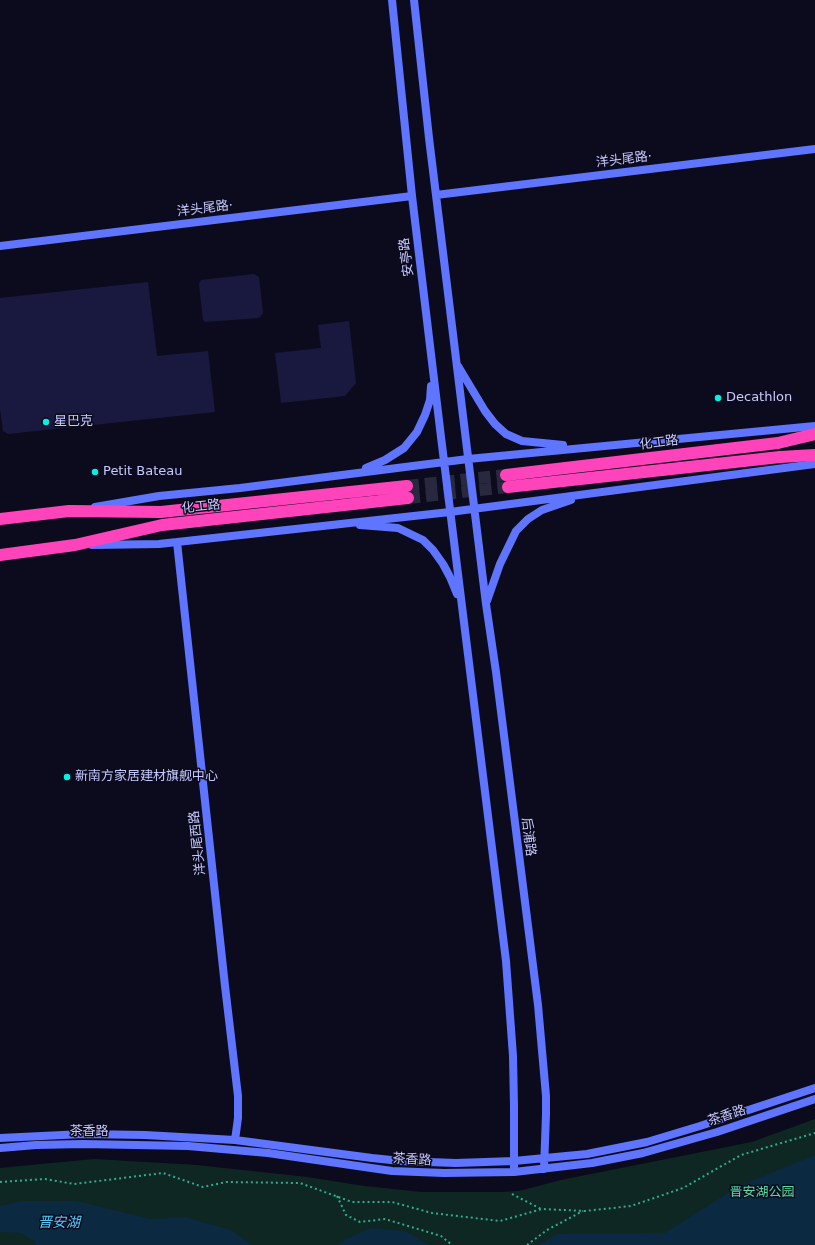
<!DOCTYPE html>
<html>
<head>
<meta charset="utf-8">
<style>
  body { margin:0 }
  canvas { display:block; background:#0c0b1d }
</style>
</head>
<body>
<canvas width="815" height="1245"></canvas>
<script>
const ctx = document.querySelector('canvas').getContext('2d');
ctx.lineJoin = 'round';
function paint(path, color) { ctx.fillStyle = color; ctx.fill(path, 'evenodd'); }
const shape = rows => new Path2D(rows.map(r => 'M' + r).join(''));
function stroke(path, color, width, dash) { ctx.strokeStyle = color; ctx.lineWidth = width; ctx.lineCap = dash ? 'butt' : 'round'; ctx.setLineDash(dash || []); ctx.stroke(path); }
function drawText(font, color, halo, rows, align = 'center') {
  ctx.font = font + ' "DejaVu Sans","Noto Sans SC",sans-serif'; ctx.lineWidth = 3; ctx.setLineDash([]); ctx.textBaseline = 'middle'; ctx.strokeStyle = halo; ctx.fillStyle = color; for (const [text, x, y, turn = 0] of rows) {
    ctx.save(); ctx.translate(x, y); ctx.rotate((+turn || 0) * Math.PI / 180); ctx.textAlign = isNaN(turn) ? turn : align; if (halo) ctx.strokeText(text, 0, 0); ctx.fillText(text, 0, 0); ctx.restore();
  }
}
paint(shape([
  [815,1119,815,1245,0,1245,0,1168,94,1159,196,1165,307,1177,364,1186,421,1192,501,1192,519,1191,561,1180,752,1142]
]), '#0f2722');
paint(shape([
  [815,1155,815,1245,538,1245,558,1234,665,1233,739,1186],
  [22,1201,77,1201,150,1219,185,1217,231,1230,252,1245,36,1245,36,1242,21,1233,0,1232,0,1206],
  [371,1228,405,1231,429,1245,338,1245,346,1239]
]), '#0b2941');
paint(shape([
  [254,274,259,277,263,313,261,316,258,318,205,322,203,320,199,284,201,280],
  [148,282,157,356,208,351,215,412,8,434,3,431,0,409,0,298],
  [349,321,356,383,345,396,281,403,275,353,321,348,318,325]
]), '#19183e');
stroke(shape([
  [407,486,506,475],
  [408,498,508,487]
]), '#28283f', 12, [12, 6]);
stroke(shape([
  [0,1182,45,1179,74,1184,163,1173,203,1187,226,1182,300,1183,352,1202,392,1202,432,1213,500,1221,542,1209,585,1211,631,1206,683,1188,741,1155,815,1133],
  [512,1194,541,1209],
  [337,1196,346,1215,360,1222,385,1219,441,1236,452,1245],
  [527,1245,547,1230,583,1211]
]), '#2dae91', 2, [2, 3]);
stroke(shape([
  [392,0,412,196,441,437,506,961,513,1056,514,1106,514,1172],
  [414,0,429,138,486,604,496,672,538,1005,546,1096,546,1114,544,1169],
  [436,195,815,149],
  [0,246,412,196],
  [458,366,485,411,495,424,506,434,522,441,563,445],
  [366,468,385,460,404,448,417,432,425,415,430,400,431,386],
  [95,507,159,496,240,488,468,459,815,426],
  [360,525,398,528,423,540,433,550,443,564,450,577,457,594],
  [177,542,225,986,238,1096,238,1118,235,1140],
  [92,545,159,544,450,512,815,464],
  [487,601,500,564,516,531,528,519,542,510,571,500],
  [0,1138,83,1134,145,1135,235,1140,372,1158,401,1161,456,1163,514,1161,587,1154,647,1142,700,1126,815,1088],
  [0,1148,36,1145,83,1144,188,1146,268,1153,392,1171,444,1173,514,1172,592,1163,643,1153,717,1132,815,1099]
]), '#5f74ff', 8);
stroke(shape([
  [506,475,778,443,815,434],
  [508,487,780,457,815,455],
  [0,519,69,511,161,512,407,486],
  [0,555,75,545,162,525,408,498]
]), '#ff43bb', 12);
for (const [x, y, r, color] of [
  [718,398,4,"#00f2e4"],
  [46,422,4,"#00f2e4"],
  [95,472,4,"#00f2e4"],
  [67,777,4,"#00f2e4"]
]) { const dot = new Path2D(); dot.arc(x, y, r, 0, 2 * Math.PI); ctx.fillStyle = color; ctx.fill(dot); stroke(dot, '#0c0b1d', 1.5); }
drawText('13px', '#c7caff', '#0c0b1d', [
  ["洋头尾路·",624,160,-7],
  ["洋头尾路·",205,209,-7],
  ["安亭路",407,257,-97],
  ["化工路",659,443,-7],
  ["化工路",201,507,-6],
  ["后浦路",528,837,83],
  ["洋头尾西路",198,843,-96],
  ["茶香路",727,1116,-18],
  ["茶香路",89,1132],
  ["茶香路",412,1160,3]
]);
drawText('13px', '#c7caff', '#0c0b1d', [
  ["Decathlon",726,398],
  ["星巴克",54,422],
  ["Petit Bateau",103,472],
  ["新南方家居建材旗舰中心",75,777]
], 'left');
drawText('13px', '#55dea6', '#0c0b1d', [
  ["晋安湖公园",762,1193]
]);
drawText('italic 14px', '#56cbff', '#0c0b1d', [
  ["晋安湖",59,1223]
]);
</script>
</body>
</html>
